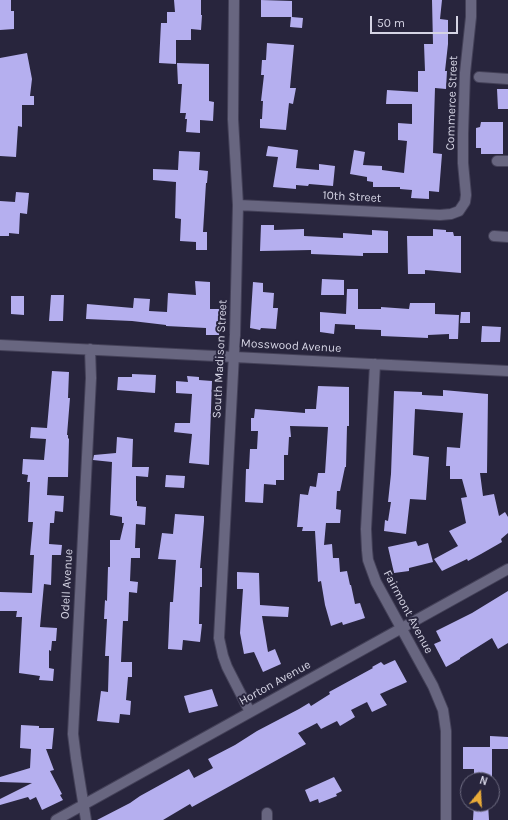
<!DOCTYPE html>
<html>
<head>
<meta charset="utf-8">
<style>
  body { margin:0 }
  #map { position:relative; width:508px; height:820px; overflow:hidden; background:#28253d; font-family:Karla,sans-serif }
  canvas { display:block }
  .north { position:absolute; left:460px; top:772px; width:40px; height:40px; box-sizing:border-box; background:#28253d; border:1px solid #6d6b80; border-radius:50%; rotate:18deg; font-size:11px; font-weight:700; line-height:16px; text-align:center; color:#d5d4e4 }
  .north::after { content:''; display:block; margin:auto; width:14px; height:18px; background:#e9ab38; clip-path:polygon(50% 0,100% 100%,50% 72%,0 100%) }
  .scale { position:absolute; left:370px; top:16px; width:88px; height:18px; box-sizing:border-box; border:2px solid #d5d4e4; border-top:0; padding-left:5px; font-size:12px; line-height:14px; white-space:nowrap; color:#d5d4e4; -webkit-text-stroke:3px #28253d; paint-order:stroke }
</style>
</head>
<body>
<div id="map">
<canvas width="508" height="820"></canvas>
<div class="north">N</div>
<div class="scale">50 m</div>
</div>
<script>
const ctx = document.querySelector('canvas').getContext('2d');
ctx.lineJoin = 'round';
function paint(path, color) { ctx.fillStyle = color; ctx.fill(path, 'evenodd'); }
const shape = rows => new Path2D(rows.map(r => 'M' + r).join(''));
function stroke(path, color, width, dash) { ctx.strokeStyle = color; ctx.lineWidth = width; ctx.lineCap = dash ? 'butt' : 'round'; ctx.setLineDash(dash || []); ctx.stroke(path); }
function drawText(font, color, halo, rows, align = 'center') {
  ctx.font = font + ' Karla,sans-serif'; ctx.lineWidth = 4; ctx.setLineDash([]); ctx.textBaseline = 'middle'; ctx.strokeStyle = halo; ctx.fillStyle = color; for (const [text, x, y, turn = 0] of rows) {
    ctx.save(); ctx.translate(x, y); ctx.rotate((+turn || 0) * Math.PI / 180); ctx.textAlign = isNaN(turn) ? turn : align; if (halo) ctx.strokeText(text, 0, 0); ctx.fillText(text, 0, 0); ctx.restore();
  }
}
paint(shape([
  [0,0,11,0,11,11,14,11,14,29,0,30],
  [174,0,201,0,201,15,202,15,201,30,191,29,191,40,176,40,176,64,159,63,161,23,167,23,167,12,175,12],
  [261,0,292,1,292,17,303,18,302,28,290,27,291,17,261,17],
  [432,0,442,0,440,19,448,20,448,44,445,71,447,71,446,89,435,88,433,153,442,154,439,192,429,191,429,199,411,198,412,190,400,189,400,187,373,187,373,182,367,181,367,177,350,174,354,150,365,152,363,165,382,166,382,170,404,173,407,141,398,140,398,123,412,124,412,104,386,104,387,90,418,92,418,71,425,71,424,44,433,44],
  [267,43,294,45,290,88,296,88,293,104,289,103,286,130,260,128,260,119,262,119,263,101,261,101,264,75,261,75,262,60,266,60],
  [27,53,32,79,30,96,34,96,34,105,22,105,22,127,18,126,16,157,0,156,0,58],
  [177,63,209,64,209,101,214,102,213,121,200,120,200,133,186,132,187,119,185,119,186,113,180,113,182,84,178,84],
  [497,89,508,89,508,109,498,109],
  [481,122,503,122,503,154,481,154,481,148,476,148,476,128,480,127],
  [268,146,298,150,296,168,319,170,319,164,335,166,333,186,309,184,308,186,296,185,296,189,273,187,278,157,266,156],
  [179,151,200,152,199,170,208,171,207,183,206,183,203,232,207,232,207,250,196,250,196,242,180,241,181,219,175,218,176,182,153,180,153,169,178,170],
  [16,192,29,193,27,214,20,213,19,234,9,233,9,236,0,236,0,201,15,202],
  [261,225,274,225,274,230,304,229,304,236,343,238,343,233,372,235,372,230,388,231,388,253,363,253,363,256,311,254,311,250,260,251],
  [433,229,446,230,446,232,453,232,454,236,461,236,461,273,425,270,425,274,408,274,407,236,433,236],
  [322,279,344,280,344,295,321,295],
  [195,281,210,282,210,309,220,309,219,335,206,335,206,328,166,326,166,325,132,321,86,319,87,304,133,308,134,298,150,299,149,311,167,312,168,293,196,295],
  [253,282,263,283,263,292,274,293,273,308,278,308,276,329,261,328,260,330,250,328],
  [347,289,358,289,358,309,381,309,381,307,409,309,410,303,435,303,435,314,459,315,458,339,449,339,449,334,428,335,428,338,381,336,381,330,355,329,355,325,335,324,334,334,320,332,320,312,346,314],
  [51,295,64,295,63,321,49,321],
  [11,296,24,296,24,315,11,314],
  [461,312,470,312,470,323,460,323],
  [482,326,501,327,500,342,481,342],
  [52,371,69,372,68,398,70,398,67,435,68,435,68,438,69,439,68,477,48,477,47,495,64,496,63,512,55,511,54,523,50,523,49,544,62,545,61,555,52,555,51,585,44,584,40,627,57,628,56,641,52,641,51,651,49,650,49,668,54,669,53,681,39,680,40,676,19,673,22,617,16,617,17,611,0,611,0,592,32,593,34,555,30,555,33,522,28,522,30,482,27,482,28,475,22,474,23,459,44,460,46,439,30,438,31,427,47,428],
  [132,374,156,375,155,393,117,390,118,377,132,377],
  [187,376,199,377,199,380,212,381,209,465,189,463,192,434,174,432,175,423,190,423,192,394,176,393,176,381,188,382],
  [318,386,349,387,349,426,347,426,346,467,345,467,340,491,337,491,336,509,341,510,340,523,326,523,324,545,332,544,333,558,339,558,340,572,347,571,350,585,351,585,355,604,360,603,365,618,343,625,342,622,331,626,325,605,321,581,318,582,315,531,302,531,303,527,297,527,300,494,308,495,310,486,316,487,318,473,325,473,328,427,290,426,291,437,289,437,288,455,284,455,284,480,276,480,276,485,264,484,263,503,245,502,246,469,249,469,250,449,257,449,258,431,251,431,251,418,254,418,255,409,305,413,305,409,316,409],
  [443,390,488,394,487,473,480,473,483,496,494,494,499,516,505,512,508,517,508,533,501,539,502,542,481,554,468,561,467,559,442,571,434,559,458,546,449,531,466,523,461,498,467,497,462,479,450,479,450,466,446,466,447,447,460,448,463,413,415,409,413,455,429,457,426,500,410,499,406,534,384,531,385,520,388,521,391,502,388,502,391,474,394,391,422,392,422,395,443,396],
  [117,437,133,439,132,467,149,467,148,477,136,476,136,501,137,501,137,506,146,507,145,525,136,524,135,548,140,548,140,558,131,558,130,581,138,582,137,593,129,592,128,621,123,621,121,662,132,662,132,677,128,677,126,700,131,701,130,715,120,714,119,723,97,721,101,691,108,692,109,656,105,656,107,619,104,619,105,600,107,601,108,567,110,567,110,540,120,540,124,523,122,523,122,517,110,515,112,462,93,460,94,455,116,453],
  [166,475,185,476,184,488,165,487],
  [175,514,204,516,204,521,200,568,202,568,202,587,200,587,199,624,202,624,200,642,183,640,182,650,168,649,170,602,173,602,176,560,158,559,162,533,173,534],
  [416,541,418,546,428,543,433,562,409,568,409,571,394,573,388,547],
  [237,572,259,573,260,605,289,607,288,617,262,616,268,652,275,649,281,664,263,672,254,652,244,654,240,633,243,589,237,589],
  [508,591,508,643,498,649,492,638,460,658,460,659,446,667,434,644,441,641,436,631,472,613],
  [395,660,407,682,380,694,387,705,372,712,367,702,351,710,355,717,340,726,337,721,321,729,317,723,298,733,306,744,192,807,190,804,163,820,97,820,130,803,140,796,189,769,194,778,213,768,208,759,235,745,257,731,299,709,309,703,311,706,330,694,329,692,373,668,372,667,381,662,384,665],
  [212,689,218,706,189,713,184,696],
  [21,725,39,726,39,728,54,728,52,749,46,749,54,770,50,771,62,794,60,795,63,800,42,810,36,797,30,800,28,797,0,805,0,799,32,783,0,782,0,777,30,768,31,749,20,748],
  [490,736,508,737,508,749,492,749,492,780,474,780,474,769,463,769,463,747,490,747],
  [334,777,342,791,336,794,337,796,319,803,318,799,310,802,305,790],
  [474,804,488,804,489,820,473,820]
]), '#b5afef');
const minor = shape([
  [234,0,233,119,238,205,235,335,219,638,223,656,227,667,250,712],
  [479,77,508,79],
  [497,161,508,161],
  [238,205,440,215,451,214,459,211,465,202,466,195,463,163,463,134,465,73,471,17,471,0],
  [494,236,508,237],
  [0,345,508,371],
  [375,364,366,529,367,550,368,560,376,582,433,686,443,710,446,731,446,820],
  [56,820,508,569],
  [86,820,76,758,73,734,91,378,90,349],
  [267,820,267,813]
]);
stroke(minor, '#444158', 12);
stroke(minor, '#686680', 10);
drawText('12px', '#d5d4e4', '#28253d', [
  ["Commerce Street",452,103,-88],
  ["10th Street",352,197,3],
  ["Mosswood Avenue",291,346,3],
  ["South Madison Street",220,359,-87],
  ["Odell Avenue",67,584,-87],
  ["Fairmont Avenue",408,612,62],
  ["Horton Avenue",275,683,-29]
]);
</script>
</body>
</html>
